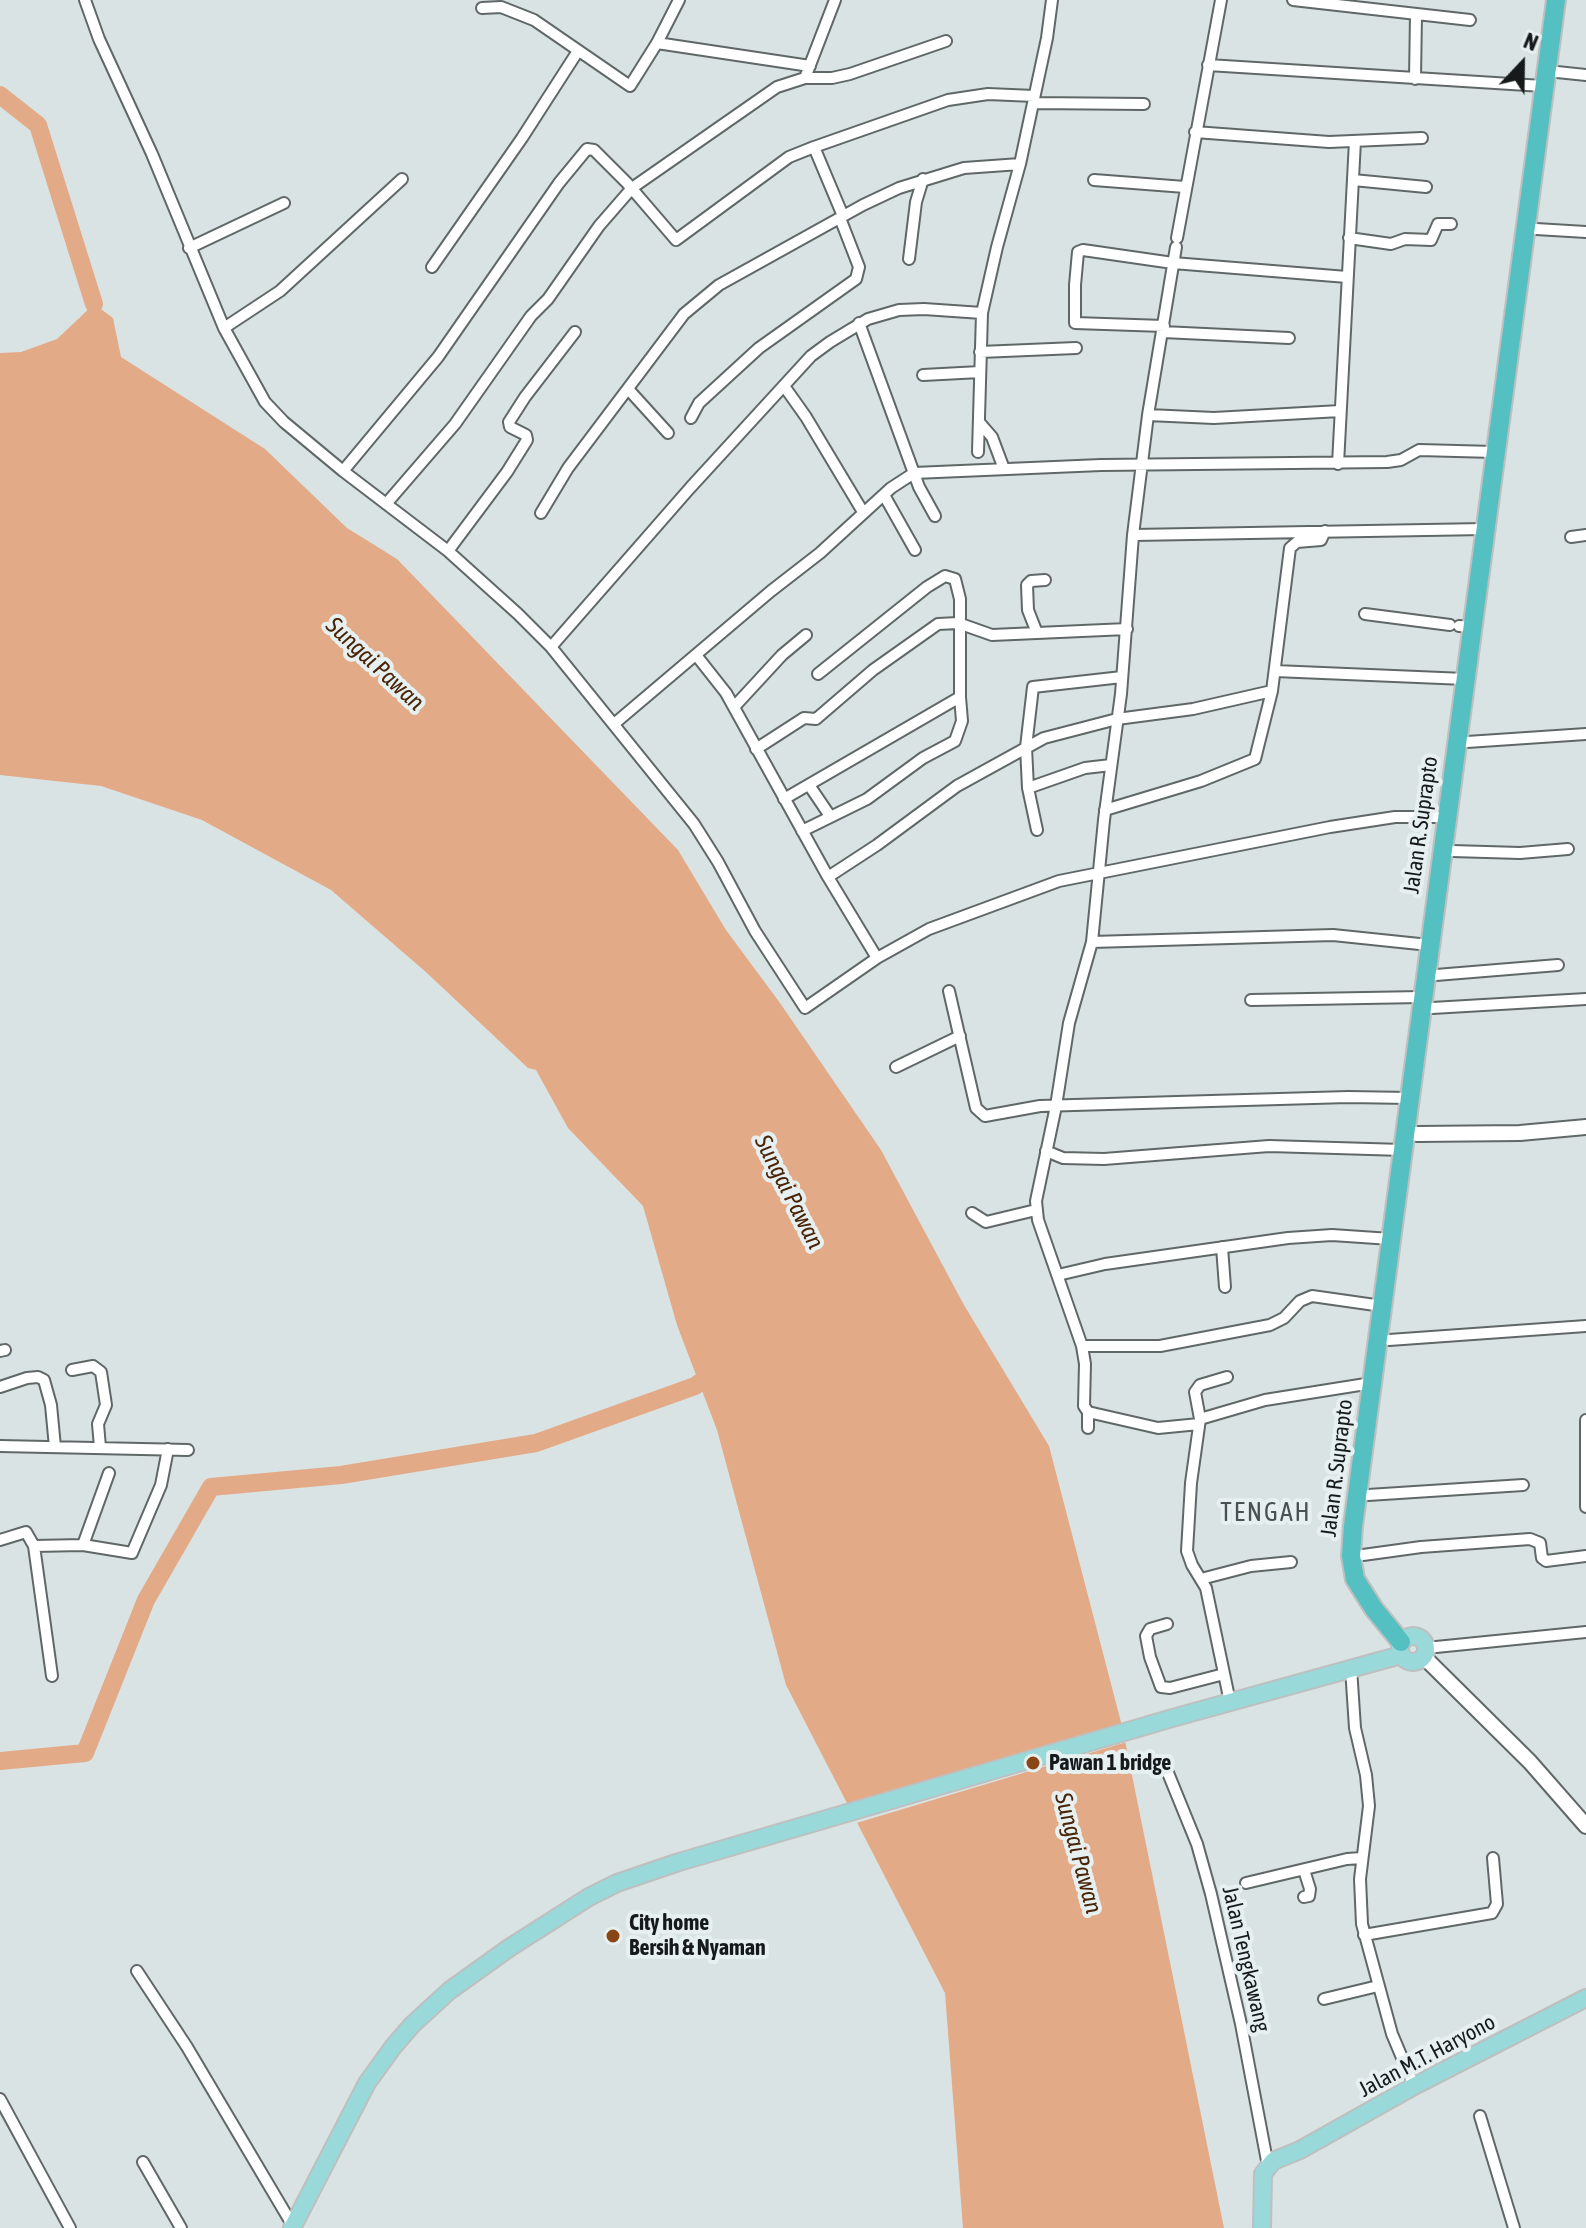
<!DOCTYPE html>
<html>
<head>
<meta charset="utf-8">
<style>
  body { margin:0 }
  #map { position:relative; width:1586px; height:2228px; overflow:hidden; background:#dae3e3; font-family:"Asap Condensed",sans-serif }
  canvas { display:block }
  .north { position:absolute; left:1482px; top:24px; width:80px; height:80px; -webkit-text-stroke:6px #e7f0f0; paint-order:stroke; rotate:22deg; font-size:22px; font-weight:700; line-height:32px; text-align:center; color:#171a1a }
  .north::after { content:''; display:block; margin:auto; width:28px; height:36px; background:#171a1a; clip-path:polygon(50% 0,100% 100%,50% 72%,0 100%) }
</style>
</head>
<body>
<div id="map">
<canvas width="1586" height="2228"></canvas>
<div class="north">N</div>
</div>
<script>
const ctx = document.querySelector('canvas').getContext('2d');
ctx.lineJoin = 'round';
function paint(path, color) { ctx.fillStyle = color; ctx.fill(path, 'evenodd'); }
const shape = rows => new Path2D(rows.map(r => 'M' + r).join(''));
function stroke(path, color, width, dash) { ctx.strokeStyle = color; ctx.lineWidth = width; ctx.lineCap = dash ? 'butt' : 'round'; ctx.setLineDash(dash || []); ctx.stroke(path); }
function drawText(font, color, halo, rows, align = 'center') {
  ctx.font = font + ' "Asap Condensed",sans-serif'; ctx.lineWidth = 8; ctx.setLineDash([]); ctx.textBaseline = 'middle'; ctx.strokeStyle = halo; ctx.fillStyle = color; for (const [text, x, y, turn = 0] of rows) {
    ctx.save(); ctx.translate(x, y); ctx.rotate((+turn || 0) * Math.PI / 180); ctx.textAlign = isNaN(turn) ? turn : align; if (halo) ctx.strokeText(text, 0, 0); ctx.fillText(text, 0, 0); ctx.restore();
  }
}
paint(shape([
  [94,304,113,318,121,357,265,449,347,528,397,559,678,850,726,930,780,1003,881,1150,964,1305,1049,1446,1122,1726,1224,2228,963,2228,945,1993,786,1685,717,1430,677,1325,643,1206,568,1128,536,1070,528,1068,427,973,331,890,202,820,101,786,0,775,0,353,21,352,57,339]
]), '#e3aa87');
paint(shape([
  [1127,1727,1130,1741,853,1824,847,1811]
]), '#dae3e3');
stroke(shape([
  [0,95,38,125,94,304],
  [0,1761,85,1753,146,1600,211,1487,341,1475,536,1443,695,1386,717,1370]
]), '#e3aa87', 18);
const street = shape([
  [85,0,99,39,152,154,224,328,265,402,284,422,343,471,448,551,518,614,551,647,694,824,718,862,755,931,805,1008,877,958,929,929,1059,881,1330,827,1395,817,1446,817],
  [835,0,805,78,832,78,850,74,946,41],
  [1293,0,1470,20],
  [482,8,501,7,534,20,630,86,657,43,679,0],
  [657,43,810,66],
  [1208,65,1543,86],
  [1557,72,1586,75],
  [1415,79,1416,14],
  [1033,103,1144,104],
  [1195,132,1329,142,1422,138],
  [814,147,948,100,988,94,1034,96],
  [1094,180,1185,187],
  [1353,180,1426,187],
  [1536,229,1586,232],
  [1177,238,1221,0],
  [1349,238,1391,244,1405,239,1431,240,1438,224,1451,224],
  [189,248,284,203],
  [909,259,916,202,923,179],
  [432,267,522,138,578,51],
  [859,323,919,487,935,516],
  [1164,326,1075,323,1075,285,1078,252,1083,250,1173,263,1347,277],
  [224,328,280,291,402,179],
  [1163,332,1289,338],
  [980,352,1076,348],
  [923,375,980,372],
  [784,386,806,417,863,512],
  [629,390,668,433],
  [1148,415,1214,418,1340,411],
  [691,418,699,403,759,348,856,279,859,267,840,218],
  [979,422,992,437,1004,469],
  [978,452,982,313,997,247,1020,164,1047,38,1052,0],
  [1338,464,1355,141],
  [343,471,438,357,559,183,587,149,594,150,627,183,676,240,789,157,814,147,843,216],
  [884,495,915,550],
  [386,504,455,424,531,316,548,299,599,226,632,188,777,87,805,78],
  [541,513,568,468,684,314,719,285,863,205,899,188,964,168,1020,164],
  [1133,535,1485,529],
  [1571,537,1586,535],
  [448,551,507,472,527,440,526,435,510,427,509,422,525,397,575,332],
  [1365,614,1450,625],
  [1459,626,1471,627],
  [1037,633,1028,610,1027,585,1031,581,1045,580],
  [551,647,690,488,811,356,830,342,868,319,899,310,924,309,982,313],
  [696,655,726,693,828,877,877,958],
  [1275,671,1465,679],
  [734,707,782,655,806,635],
  [614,724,771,591,820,553,891,488,914,473,1101,465,1387,462,1401,460,1419,450,1494,452],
  [1467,742,1586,734],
  [756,749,804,718,816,719,873,670,938,624,958,623,992,635,1127,629],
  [809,785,830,816],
  [1028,788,1085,768,1111,765],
  [784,799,960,697,960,599,955,579,945,576,927,587,818,674],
  [1105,810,1201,781,1255,759,1272,691],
  [1037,830,1028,788,1026,747,1033,687,1122,677],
  [802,831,867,799,923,758,955,741,962,721,960,697],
  [1452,851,1520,853,1568,849],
  [828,877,877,845,957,786,1044,738,1117,719,1193,709,1272,691,1290,548,1297,542,1321,540,1325,531],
  [1092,942,1333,935,1429,945],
  [1436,975,1558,965],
  [949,991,976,1108,985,1116,1040,1106,1348,1097,1410,1098],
  [1251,1000,1422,997],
  [1432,1008,1586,999],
  [896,1067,960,1036],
  [1046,1151,1063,1158,1104,1159,1269,1146,1403,1150],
  [972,1213,986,1222,1036,1210],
  [1222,1247,1225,1287],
  [1058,1275,1105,1264,1288,1238,1332,1235,1391,1239],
  [1389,1340,1586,1326],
  [1082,1346,1160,1346,1270,1325,1284,1318,1300,1301,1312,1296,1382,1306],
  [0,1351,5,1350],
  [72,1370,93,1366,101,1372,106,1405,98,1424,100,1447],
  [1227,1377,1200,1385,1195,1392,1200,1419,1191,1483,1187,1551,1192,1565,1206,1588,1230,1702],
  [0,1387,27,1378,38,1377,44,1380,51,1405,55,1447],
  [1088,1412,1158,1428,1199,1424],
  [1200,1419,1265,1400,1372,1383],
  [1586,1420,1586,1507],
  [1088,1428,1088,1412,1084,1406,1085,1364,1082,1346,1038,1220,1036,1201,1056,1106,1069,1023,1092,942,1104,820,1121,694,1133,535,1148,415,1176,247],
  [0,1446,188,1450],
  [1368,1495,1523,1485],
  [0,1540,26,1532,34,1546,83,1545,132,1553,161,1485,168,1449],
  [83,1545,109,1473],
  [34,1546,52,1676],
  [1363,1555,1421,1547,1530,1539,1540,1543,1542,1558,1546,1561,1586,1556],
  [1201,1579,1251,1566,1291,1562],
  [1167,1624,1150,1629,1146,1636,1150,1657,1161,1687,1170,1688,1224,1674],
  [1426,1648,1586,1632],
  [1351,1668,1355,1728,1366,1775,1369,1806,1360,1879,1362,1924,1392,2034,1414,2086],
  [1166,1768,1197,1844,1211,1894,1241,2024,1268,2166],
  [1246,1883,1347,1859,1362,1858],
  [1304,1897,1309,1896,1310,1889,1304,1870],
  [1364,1935,1492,1913,1497,1904,1493,1858],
  [137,1971,187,2047,293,2226],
  [1324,1999,1378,1986],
  [0,2099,70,2228],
  [1480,2116,1514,2228],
  [143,2162,181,2228]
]);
const secondary = shape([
  [1417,1134,1520,1133,1586,1127],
  [1423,1656,1530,1762,1586,1826]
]);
const primary = shape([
  '1400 1649a13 13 0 1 1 26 0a13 13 0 1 1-26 0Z',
  [292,2228,367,2083,393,2047,412,2025,449,1991,509,1948,589,1897,617,1883,679,1862,1176,1717,1401,1655],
  [1262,2228,1263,2174,1273,2161,1300,2150,1414,2086,1586,1998]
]);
const highway = shape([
  [1401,1642,1374,1609,1355,1579,1351,1556,1353,1526,1556,0]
]);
stroke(street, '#606767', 14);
stroke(secondary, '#606767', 18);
stroke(primary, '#bebfbf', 20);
stroke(highway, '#bebfbf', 22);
stroke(street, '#fff', 10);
stroke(secondary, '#fff', 14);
stroke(primary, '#99d9da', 16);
stroke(highway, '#55c0c2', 18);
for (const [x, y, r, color] of [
  [1033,1763,8,"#894715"],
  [613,1936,8,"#894715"]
]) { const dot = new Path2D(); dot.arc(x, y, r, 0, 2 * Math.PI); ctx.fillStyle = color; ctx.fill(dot); stroke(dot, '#e7f0f0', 3); }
drawText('22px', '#171a1a', '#e7f0f0', [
  ["Jalan R. Suprapto",1421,825,-82],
  ["Jalan R. Suprapto",1337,1468,-83],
  ["Jalan Tengkawang",1246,1959,77],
  ["Jalan M.T. Haryono",1427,2056,-28]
]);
drawText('bold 22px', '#171a1a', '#e7f0f0', [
  ["Pawan 1 bridge",1049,1763],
  ["City home",629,1923],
  ["Bersih & Nyaman",629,1948]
], 'left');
drawText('italic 24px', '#492409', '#e7f0f0', [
  ["Sungai Pawan",375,664,43],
  ["Sungai Pawan",789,1192,63],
  ["Sungai Pawan",1078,1853,75]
]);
ctx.letterSpacing = '2px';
drawText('26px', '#495151', '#e7f0f0', [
  ["TENGAH",1266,1513]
]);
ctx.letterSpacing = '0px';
</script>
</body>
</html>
